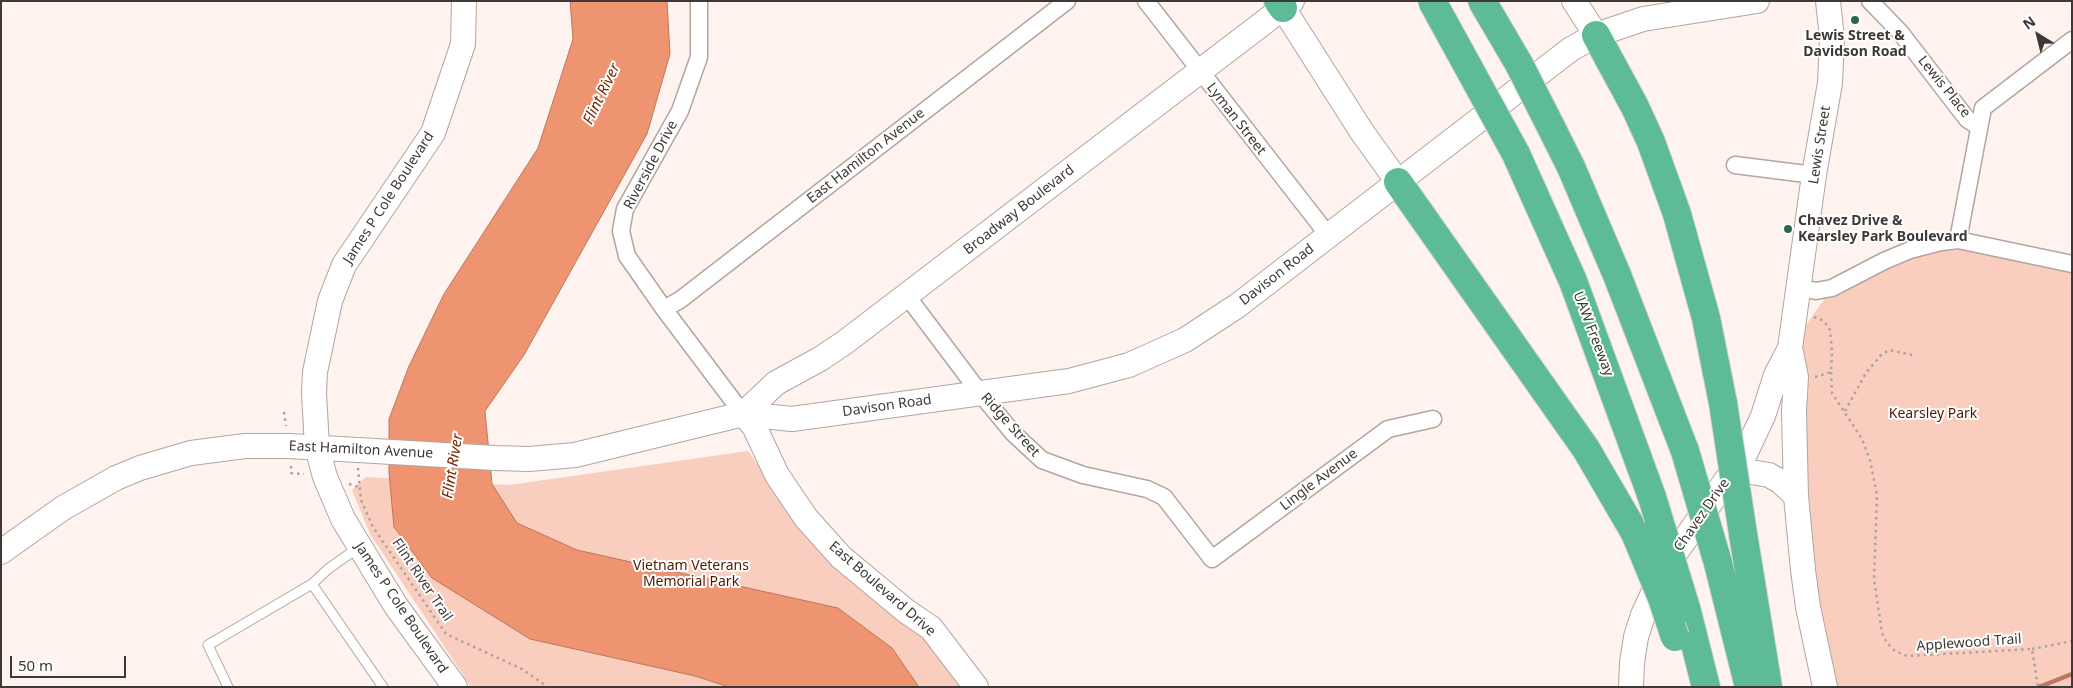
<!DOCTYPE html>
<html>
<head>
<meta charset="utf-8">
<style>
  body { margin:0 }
  #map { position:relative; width:2073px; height:688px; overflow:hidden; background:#fff3ef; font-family:"Noto Sans",sans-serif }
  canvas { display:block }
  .frame { position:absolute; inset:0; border:2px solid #3e3936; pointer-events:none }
  .north { position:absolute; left:2013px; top:10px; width:50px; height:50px; -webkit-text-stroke:4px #fff; paint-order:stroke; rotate:324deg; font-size:14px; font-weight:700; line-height:20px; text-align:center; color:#3e3936 }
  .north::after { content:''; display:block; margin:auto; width:18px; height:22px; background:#3e3936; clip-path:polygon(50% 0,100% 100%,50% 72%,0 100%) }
  .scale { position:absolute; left:10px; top:656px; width:116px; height:22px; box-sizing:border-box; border:2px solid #3e3936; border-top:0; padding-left:6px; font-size:15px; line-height:18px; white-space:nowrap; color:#3e3936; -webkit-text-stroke:4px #fff; paint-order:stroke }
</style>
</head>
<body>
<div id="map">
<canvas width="2073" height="688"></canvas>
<div class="frame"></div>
<div class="north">N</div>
<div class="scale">50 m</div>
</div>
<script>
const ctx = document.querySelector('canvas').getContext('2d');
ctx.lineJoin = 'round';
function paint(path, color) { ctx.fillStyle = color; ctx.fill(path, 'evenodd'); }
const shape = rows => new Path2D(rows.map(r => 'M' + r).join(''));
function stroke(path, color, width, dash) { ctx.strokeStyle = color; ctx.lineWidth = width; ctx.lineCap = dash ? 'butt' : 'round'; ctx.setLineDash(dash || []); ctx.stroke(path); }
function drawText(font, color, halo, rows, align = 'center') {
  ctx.font = font + ' "Noto Sans",sans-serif'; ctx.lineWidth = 4; ctx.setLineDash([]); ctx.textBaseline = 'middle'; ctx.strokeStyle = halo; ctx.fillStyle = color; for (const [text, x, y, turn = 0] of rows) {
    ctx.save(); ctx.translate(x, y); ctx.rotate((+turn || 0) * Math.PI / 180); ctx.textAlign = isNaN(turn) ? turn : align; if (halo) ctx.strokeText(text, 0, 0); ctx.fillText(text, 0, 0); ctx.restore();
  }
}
paint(shape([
  [1941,242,2072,264,2072,687,1826,687,1790,348,1832,288],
  [748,451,815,544,922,634,963,687,471,687,370,534,352,490,366,477,509,485]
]), '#f9cebe');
const water = shape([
  [570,1,667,1,670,54,647,134,524,355,485,411,492,484,517,523,577,550,838,608,892,648,919,687,729,687,695,676,530,639,432,578,394,527,389,473,389,419,409,366,444,294,538,148,573,39,570,1]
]);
paint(water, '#ee9471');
stroke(water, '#b9795f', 1);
stroke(shape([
  [2039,687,2072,674]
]), '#b9795f', 4.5);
const lane = shape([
  [359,547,328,569,312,584,383,687],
  [228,687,208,645,312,584]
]);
const street = shape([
  [699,1,699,57,680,111,625,209,621,231,627,256,664,309,743,414],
  [1146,1,1328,235],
  [1870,1,1900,32,1967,119,1979,127],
  [1735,165,1814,175],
  [1958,240,1983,108,2072,40],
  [1798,287,1816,291,1832,288,1884,261,1910,250,1941,242,1958,240,2072,264],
  [907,296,980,393,1013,433,1042,460,1083,475,1147,489,1164,497,1212,559,1388,429,1433,419],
  [664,309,680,300,1067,1]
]);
const secondary = shape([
  [1574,1,1596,35],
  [1283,8,1362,132,1398,182],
  [1790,348,1796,377,1794,411,1796,496,1803,570,1808,607,1825,687],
  [743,414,776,383,820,359,844,343,1292,1],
  [743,414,754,426,777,475,806,518,841,557,906,611,931,628,976,687],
  [1731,473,1745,471,1769,475,1781,482,1796,496],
  [1,552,63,508,116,478,140,468,191,453,245,446,289,446,495,458,529,459,575,455,743,414,792,419,1069,381,1129,365,1185,340,1237,306,1571,49,1596,35,1643,19,1757,1],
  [455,687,396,606,343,519,325,477,317,447,314,393,315,372,330,301,344,265,433,133,463,44,464,1],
  [1631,687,1632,663,1636,637,1643,615,1656,587,1674,555,1746,452,1763,416,1776,375,1790,348,1814,175,1830,83,1832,38,1828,1]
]);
const highway = shape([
  [1278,1,1283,8],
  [1596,35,1635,107,1651,142,1677,214,1706,318,1723,403],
  [1551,127,1571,167,1617,275,1685,451],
  [1516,154,1573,281,1652,497],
  [1398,182,1586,449,1635,533],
  [1743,534,1768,687],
  [1718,563,1749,687],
  [1686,608,1706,687]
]);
stroke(lane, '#b3a5a0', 11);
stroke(street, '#b3a5a0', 19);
stroke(secondary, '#b3a5a0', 26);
stroke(highway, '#d5d3d3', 30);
stroke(shape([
  [1814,317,1824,321,1830,330,1832,351,1831,372,1815,377],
  [1831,372,1832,393,1862,439,1870,460,1877,495,1874,579,1882,633,1887,643,1895,651,1907,656,2032,649,2038,687],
  [1845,411,1866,373,1882,354,1890,350,1912,355],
  [284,412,286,426],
  [291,466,291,473,304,474],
  [358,468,361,500,373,527,446,634,522,669,548,687],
  [349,484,359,487],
  [2032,649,2072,641]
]), '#aca3a0', 2.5, [2.5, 4]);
stroke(lane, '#fff', 9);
stroke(street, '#fff', 16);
stroke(secondary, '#fff', 24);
stroke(highway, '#5dbb96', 28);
const highwayBridge = shape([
  [1432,1,1516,154],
  [1482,1,1519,64,1551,127],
  [1723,403,1743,534],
  [1685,451,1718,563],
  [1652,497,1686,608],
  [1635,533,1662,598,1675,637]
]);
stroke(highwayBridge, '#d5d3d3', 30, []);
stroke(highwayBridge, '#5dbb96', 28);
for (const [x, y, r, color] of [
  [1855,20,5,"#2d6751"],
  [1788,229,5,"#2d6751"]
]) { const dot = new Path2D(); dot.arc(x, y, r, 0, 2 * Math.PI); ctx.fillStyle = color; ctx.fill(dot); stroke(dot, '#fff', 2); }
drawText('bold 14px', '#3e3936', '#fff', [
  ["Lewis Street &",1855,36],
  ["Davidson Road",1855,52],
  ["Chavez Drive &",1798,221,"left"],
  ["Kearsley Park Boulevard",1798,237,"left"]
]);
drawText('14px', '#3e3936', '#fff', [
  ["Lewis Place",1944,87,51],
  ["Lyman Street",1236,119,52],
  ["Lewis Street",1820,145,-81],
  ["East Hamilton Avenue",866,156,-38],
  ["Riverside Drive",651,165,-62],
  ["James P Cole Boulevard",389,198,-57],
  ["Broadway Boulevard",1019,210,-38],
  ["Davison Road",1277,275,-38],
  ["UAW Freeway",1593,334,69],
  ["Davison Road",887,406,-8],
  ["Ridge Street",1010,425,48],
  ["East Hamilton Avenue",361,450,3],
  ["Lingle Avenue",1319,480,-37],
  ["Chavez Drive",1702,515,-55],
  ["Flint River Trail",422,580,56],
  ["East Boulevard Drive",882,589,41],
  ["James P Cole Boulevard",401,608,56],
  ["Applewood Trail",1969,643,-4]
]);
drawText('14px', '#501900', '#fff', [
  ["Kearsley Park",1933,414],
  ["Vietnam Veterans",691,566],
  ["Memorial Park",691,582]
]);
drawText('italic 15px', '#762700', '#fff', [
  ["Flint River",602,94,-64],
  ["Flint River",453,466,-81]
]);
</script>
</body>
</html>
